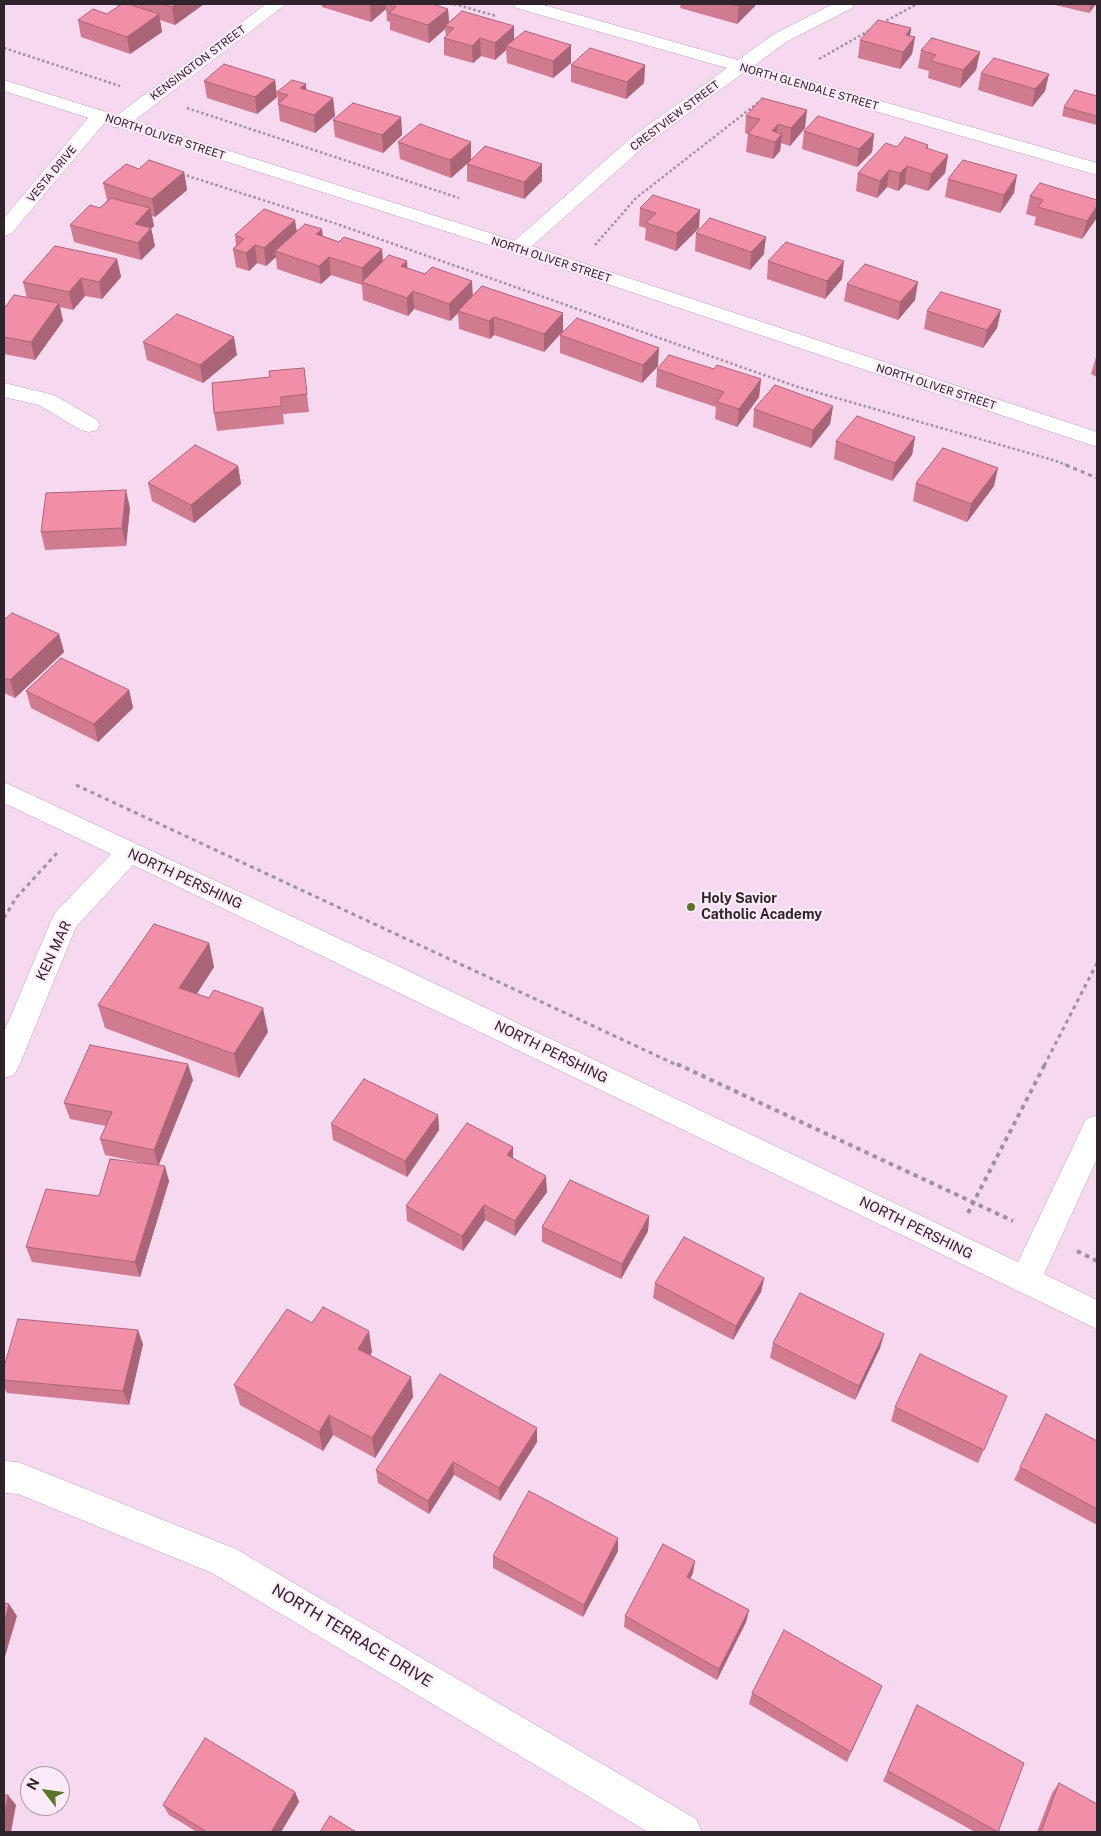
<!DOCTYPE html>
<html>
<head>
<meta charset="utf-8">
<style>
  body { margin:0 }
  #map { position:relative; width:1101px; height:1836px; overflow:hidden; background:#f6d9ef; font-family:"Public Sans",sans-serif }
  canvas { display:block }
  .frame { position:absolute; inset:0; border:5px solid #2f242c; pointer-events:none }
  .north { position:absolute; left:20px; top:1766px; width:50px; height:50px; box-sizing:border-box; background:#fceaf8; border:1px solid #aa9ba6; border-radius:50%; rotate:300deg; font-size:14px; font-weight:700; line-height:20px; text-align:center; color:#2f242c }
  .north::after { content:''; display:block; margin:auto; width:18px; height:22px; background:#5a7528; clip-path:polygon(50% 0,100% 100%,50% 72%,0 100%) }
</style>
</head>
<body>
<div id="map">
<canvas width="1101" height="1836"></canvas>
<div class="frame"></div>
<div class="north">N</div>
</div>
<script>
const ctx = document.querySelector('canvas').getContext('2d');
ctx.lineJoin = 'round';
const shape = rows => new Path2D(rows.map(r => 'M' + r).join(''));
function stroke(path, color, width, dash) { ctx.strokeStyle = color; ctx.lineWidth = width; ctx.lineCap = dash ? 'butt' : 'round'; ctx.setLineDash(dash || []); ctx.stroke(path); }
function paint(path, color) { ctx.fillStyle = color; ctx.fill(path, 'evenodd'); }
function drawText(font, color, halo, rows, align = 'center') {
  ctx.font = font + ' "Public Sans",sans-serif'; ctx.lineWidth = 4.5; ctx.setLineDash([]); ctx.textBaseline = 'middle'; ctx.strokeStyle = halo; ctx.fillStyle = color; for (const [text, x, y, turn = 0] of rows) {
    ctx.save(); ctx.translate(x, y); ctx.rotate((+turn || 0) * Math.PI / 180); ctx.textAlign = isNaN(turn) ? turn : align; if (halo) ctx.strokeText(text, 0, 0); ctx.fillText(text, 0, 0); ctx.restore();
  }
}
const street = shape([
  [266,4,286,4,126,127,112,127,110,123,112,119,266,4],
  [513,4,540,4,738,60,774,34,833,4,855,4,852,8,786,42,755,65,1097,163,1097,175,743,73,646,145,525,252,518,254,511,252,508,248,511,244,632,137,727,68,516,8,513,4],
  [100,110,107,112,109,116,107,120,11,234,4,236,4,218,93,112,100,110],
  [4,383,54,395,97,420,100,425,97,430,89,432,81,430,39,405,4,397,4,383],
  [4,782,400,967,1018,1262,1086,1119,1097,1115,1097,1159,1044,1274,1097,1300,1097,1329,133,865,76,927,19,1066,14,1075,4,1078,4,1032,51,921,55,913,111,854,4,803,4,782],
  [4,1461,18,1462,236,1549,696,1819,702,1832,648,1832,212,1573,18,1494,4,1493,4,1461]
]);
const secondary = shape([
  [4,80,525,244,1097,432,1097,447,511,252,4,91,4,80]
]);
stroke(street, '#bea2b7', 1);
stroke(secondary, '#bea2b7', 1);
stroke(shape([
  [454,4,496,16],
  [882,23,917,4],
  [4,48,120,86],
  [819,59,870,30],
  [187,108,459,198],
  [182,174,337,224,798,387,1053,460,1069,466],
  [595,245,636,198,759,102]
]), '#a48f9f', 2.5, [2.5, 2.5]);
stroke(shape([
  [1066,465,1097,478],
  [76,785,679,1066],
  [4,918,16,898,57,853],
  [1044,1066,1097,963]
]), '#a48f9f', 3, [4, 4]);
stroke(shape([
  [677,1064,1013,1221],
  [968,1213,1045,1064],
  [1077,1251,1097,1261]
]), '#a48f9f', 4, [4.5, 4.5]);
paint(street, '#fff');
paint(secondary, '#fff');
paint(shape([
  [112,4,204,4,175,25,160,20,162,32,130,54,81,37,78,20,107,14,119,6],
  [322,4,432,4,448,9,449,22,514,40,571,45,571,63,553,78,507,63,506,50,495,60,481,56,473,63,444,55,444,38,446,36,445,29,429,43,390,30,390,22,387,21,386,9,371,22,322,7],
  [681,4,755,4,755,6,737,24,680,8],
  [1051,4,1096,4,1089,13],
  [911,28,910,36,915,37,912,54,900,69,858,58,860,40],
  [921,50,980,52,976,70,960,88,928,78,929,71,918,68],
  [571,65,645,65,644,83,626,99,571,82],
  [981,73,1049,74,1045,91,1032,107,978,90],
  [275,80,277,97,257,114,207,98,204,81],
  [306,90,333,98,335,116,315,133,280,121,277,92],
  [1097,96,1097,125,1062,116,1064,107],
  [746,116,805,128,790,146,781,143,780,151,773,159,746,152,748,134,745,133],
  [401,117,402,135,383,153,335,137,333,120],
  [804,131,874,134,872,152,857,167,802,149],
  [398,142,471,142,471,159,542,164,542,181,524,199,467,181,467,164,451,178,400,159],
  [928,145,928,149,948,155,945,173,928,191,905,184,898,191,887,187,877,198,856,191,858,173,897,147],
  [139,169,184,172,187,190,155,217,152,216,154,226,151,228,155,246,141,260,74,242,70,225,100,208,107,201,107,200,103,183],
  [948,179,1014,193,1000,213,945,197],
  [1030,196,1097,200,1097,215,1096,219,1082,239,1034,225,1036,217,1026,214],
  [640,208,699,228,676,251,645,240,646,228,639,226],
  [297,231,323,236,339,242,382,249,383,262,407,268,473,296,563,313,563,331,544,352,494,335,490,339,459,329,458,313,450,321,414,309,408,316,363,300,362,285,331,275,321,284,277,269,276,257,266,266,257,263,249,271,236,267,233,249,236,246,235,235],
  [696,233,764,254,750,270,695,251],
  [117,259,121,277,102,299,85,296,73,310,60,307,63,321,35,360,4,354,4,309,27,298,23,282],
  [768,261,842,279,825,299,767,279],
  [847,284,915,300,898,320,844,301],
  [1001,310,997,328,983,348,924,329,927,311],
  [560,335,658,366,642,383,560,353],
  [143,342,237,355,203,383,147,360],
  [1097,355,1097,377,1091,374,1096,357],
  [304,368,309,412,283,414,284,424,217,431,214,413,270,377],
  [657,369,714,369,761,379,759,397,737,427,715,419,716,407,656,387],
  [833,406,830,424,811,448,753,427,754,409],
  [915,437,912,455,892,481,834,459,836,441],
  [238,466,241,484,194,523,152,501,148,483],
  [916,483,994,486,967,522,913,501],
  [130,508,126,546,45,550,41,532],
  [4,620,59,634,64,652,15,698,4,693],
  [129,690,133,708,98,742,31,708,26,691],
  [209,943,214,967,197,994,268,1032,239,1078,105,1028,98,1005],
  [193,1080,159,1165,169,1181,140,1277,32,1262,26,1247,99,1196,148,1164,105,1155,100,1139,106,1126,70,1119,64,1103],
  [438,1115,439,1130,407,1177,333,1140,331,1124],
  [513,1147,513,1158,547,1192,515,1236,485,1220,463,1251,407,1221,406,1206],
  [649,1216,648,1231,621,1279,542,1242,542,1227],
  [764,1278,761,1292,733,1340,653,1298,655,1283],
  [312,1323,372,1352,370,1355,411,1377,413,1397,375,1458,333,1435,323,1451,240,1405,234,1385],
  [884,1334,880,1348,855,1400,770,1358,773,1343],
  [143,1344,129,1405,7,1393,4,1387,4,1380],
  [1007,1396,978,1463,891,1421,895,1407],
  [1046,1414,1097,1441,1097,1525,1014,1480],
  [537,1442,500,1501,454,1475,429,1514,378,1483,376,1470],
  [618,1551,583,1617,493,1568,493,1556],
  [693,1573,690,1579,749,1610,746,1622,717,1680,624,1627,625,1616],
  [882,1686,847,1762,749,1704,752,1693],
  [917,1705,998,1832,975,1832,883,1781],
  [1059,1783,1097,1832,1037,1832,1052,1793],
  [295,1792,299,1802,281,1832,197,1832,169,1815,163,1805]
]), '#d07b90');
paint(shape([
  [177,4,204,4,175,25,172,7],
  [371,4,386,4,386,9,371,22,370,5],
  [741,4,755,4,755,6,737,24,739,6],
  [1091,4,1096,4,1089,13],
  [448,9,449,26,445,26,445,29,429,43,428,25],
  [159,14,162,32,130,54,127,37],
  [514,26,514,43,506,46,506,50,495,60,495,43],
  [911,28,909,44,915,37,912,54,900,69,906,35],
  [480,38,481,56,473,63,472,46],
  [571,45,571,63,553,78,553,61],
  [980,52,976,70,960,88,963,70],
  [645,65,644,83,626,99,627,82],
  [1049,74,1045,91,1032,107,1035,89],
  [275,80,277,97,257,114,255,97],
  [306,84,307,101,300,88],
  [333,98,335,116,315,133,314,115],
  [807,110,805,128,790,146,791,128],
  [401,117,402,135,383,153,382,135],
  [778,124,776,140,782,134,780,151,773,159,775,142,772,131],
  [874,134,872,152,857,167,859,149],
  [471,142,471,160,451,178,450,160],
  [948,155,945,173,928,191,931,174],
  [542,164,542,181,524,199,524,182],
  [907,166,905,184,898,191,900,173],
  [889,170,887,187,877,198,880,181],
  [184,172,187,190,155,217,152,199],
  [1017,175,1014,193,1000,213,1004,195],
  [1097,206,1096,219,1082,239,1087,221],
  [150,208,154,226,139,241,135,224],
  [700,210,699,228,676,251,677,233],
  [295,220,298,238,275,251,276,257,266,266,264,248],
  [151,228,155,246,141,260,138,243],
  [322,229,324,247,316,234],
  [766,237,764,254,750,270,751,252],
  [255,245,257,263,249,271,246,253],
  [382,249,383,267,363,283,362,268],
  [329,257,331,275,321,284,319,266],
  [117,259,121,277,102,299,99,282],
  [407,261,408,279,401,266],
  [844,261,842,279,825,299,827,281],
  [81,278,85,296,73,310,69,292],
  [472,281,473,298,458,311,458,313,450,321,449,304],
  [918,282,915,300,898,320,900,302],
  [413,291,414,309,408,316,407,298],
  [59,303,63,321,35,360,31,342],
  [1001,310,997,328,983,348,987,330],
  [563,313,563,331,544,352,544,334],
  [494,317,494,335,490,339,489,321],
  [234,337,237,355,203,383,200,365],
  [659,348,658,366,642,383,643,365],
  [761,379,759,397,737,427,739,409],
  [833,406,830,424,811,448,813,430],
  [915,437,912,455,892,481,895,463],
  [238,466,241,484,194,523,191,505],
  [998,468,994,486,967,522,971,504],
  [126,490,130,508,126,546,122,528],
  [59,634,64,652,15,698,10,680],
  [129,690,133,708,98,742,94,724],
  [209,943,214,967,185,1011,179,988],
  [263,1008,268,1032,239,1078,234,1054],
  [188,1064,193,1080,158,1166,154,1150],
  [438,1115,439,1130,407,1177,405,1161],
  [513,1147,513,1163,507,1155],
  [165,1166,169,1181,140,1277,135,1262],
  [546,1176,547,1192,515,1236,515,1221],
  [484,1205,485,1220,463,1251,462,1236],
  [649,1216,648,1231,621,1279,622,1264],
  [764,1278,761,1292,733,1340,736,1326],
  [138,1330,143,1344,129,1405,123,1391],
  [369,1331,372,1352,361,1369,358,1349],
  [884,1334,880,1348,855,1400,859,1386],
  [411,1377,413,1397,375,1458,372,1438],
  [329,1415,333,1435,323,1451,319,1432],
  [537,1428,537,1442,500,1501,499,1488],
  [453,1462,454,1475,429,1514,428,1501],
  [618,1538,618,1551,583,1617,584,1605],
  [695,1561,693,1573,685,1589,687,1577],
  [9,1604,17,1616,4,1660,4,1623],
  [749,1610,746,1622,717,1680,719,1669],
  [295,1792,299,1802,281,1832,271,1832],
  [8,1795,16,1805,11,1832,4,1832,4,1816]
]), '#a96476');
const building = shape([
  [122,4,128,4,159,14,127,37,78,20,93,9,107,14,122,4],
  [161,4,177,4,172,7,161,4],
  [386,4,432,4,448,9,428,25,389,13,396,7,386,4],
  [729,4,741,4,739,6,729,4],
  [462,11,514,26,495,43,480,38,472,46,444,38,454,28,445,26,462,11],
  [878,20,911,28,906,35,915,37,903,52,860,40,878,20],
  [525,31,571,45,553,61,506,46,525,31],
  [932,38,980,52,963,70,931,61,936,55,921,50,932,38],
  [590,48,645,65,627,82,571,65,590,48],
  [994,58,1049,74,1035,89,981,73,994,58],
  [224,64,275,80,255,97,204,81,224,64],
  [292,80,306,84,300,88,333,98,314,115,278,104,288,95,277,92,292,80],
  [1075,90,1097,96,1097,116,1064,107,1075,90],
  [762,98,807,110,791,128,778,124,772,131,782,134,775,142,748,134,760,119,746,116,762,98],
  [353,103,401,117,382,135,333,120,353,103],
  [818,116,874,134,859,149,804,131,818,116],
  [420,124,471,142,450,160,398,142,420,124],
  [905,137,928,145,926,148,948,155,931,174,907,166,900,173,889,170,880,181,858,173,886,143,897,147,905,137],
  [485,146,542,164,524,182,467,164,485,146],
  [149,160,184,172,152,199,103,183,126,164,139,169,149,160],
  [963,160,1017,175,1004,195,948,179,963,160],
  [1040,183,1097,200,1097,206,1087,221,1038,207,1043,200,1030,196,1040,183],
  [653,195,700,210,677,233,646,223,656,213,640,208,653,195],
  [111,198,150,208,135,224,151,228,138,243,70,225,90,205,100,208,111,198],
  [264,209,295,220,264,248,255,245,246,253,233,249,244,239,235,235,264,209],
  [710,218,766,237,751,252,696,233,710,218],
  [305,224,322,229,316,234,339,242,344,237,382,249,362,268,329,257,319,266,275,251,305,224],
  [786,242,844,261,827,281,768,261,786,242],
  [55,246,117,259,99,282,81,278,69,292,23,282,55,246],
  [389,255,407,261,401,266,425,274,432,267,472,281,449,304,413,291,407,298,362,282,389,255],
  [865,264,918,282,900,302,847,284,865,264],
  [482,286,563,313,544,334,494,317,489,321,458,311,482,286],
  [941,292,1001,310,987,330,927,311,941,292],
  [14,295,59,303,31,342,4,337,4,309,14,295],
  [177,314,234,337,200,365,143,342,177,314],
  [577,318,659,348,643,365,560,335,577,318],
  [669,355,714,369,717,365,761,379,739,409,717,402,724,392,657,369,669,355],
  [304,368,307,394,281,397,281,406,214,413,212,383,270,377,269,371,304,368],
  [775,385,833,406,813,430,754,409,775,385],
  [857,416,915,437,895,463,836,441,857,416],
  [195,445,238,466,191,505,148,483,195,445],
  [943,448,998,468,971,504,916,483,943,448],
  [126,490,122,528,41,532,46,493,126,490],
  [12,613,59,634,10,680,4,678,4,620,12,613],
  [61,658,129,690,94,724,26,691,61,658],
  [154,924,209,943,179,988,209,998,214,990,263,1008,234,1054,98,1005,154,924],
  [90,1045,188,1064,154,1150,100,1139,112,1112,64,1103,90,1045],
  [364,1079,438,1115,405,1161,331,1124,364,1079],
  [467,1123,513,1147,507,1155,546,1176,515,1221,484,1205,462,1236,406,1206,467,1123],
  [110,1159,165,1166,135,1262,26,1247,46,1189,99,1196,110,1159],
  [570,1180,649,1216,622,1264,542,1227,570,1180],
  [684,1237,764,1278,736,1326,655,1283,684,1237],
  [800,1293,884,1334,859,1386,773,1343,800,1293],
  [323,1307,369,1331,358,1349,411,1377,372,1438,329,1415,319,1432,234,1385,287,1309,312,1323,323,1307],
  [18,1319,138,1330,123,1391,4,1380,4,1367,18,1319],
  [920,1354,1007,1396,984,1450,895,1407,920,1354],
  [440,1374,537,1428,499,1488,453,1462,428,1501,376,1470,440,1374],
  [1046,1414,1097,1441,1097,1509,1020,1467,1046,1414],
  [529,1491,618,1538,584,1605,493,1556,529,1491],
  [663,1544,695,1561,687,1577,749,1610,719,1669,625,1616,663,1544],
  [4,1603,9,1604,4,1623,4,1603],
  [784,1630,882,1686,851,1752,752,1693,784,1630],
  [917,1705,1024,1763,998,1832,888,1771,917,1705],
  [205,1738,295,1792,271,1832,207,1832,163,1805,205,1738],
  [1059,1783,1097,1804,1097,1832,1041,1832,1059,1783],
  [4,1795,8,1795,4,1816,4,1795],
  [330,1816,356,1832,320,1832,330,1816]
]);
paint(building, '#f28fa8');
stroke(building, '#a96476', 1);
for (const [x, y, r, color] of [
  [691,907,5,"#5a7528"]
]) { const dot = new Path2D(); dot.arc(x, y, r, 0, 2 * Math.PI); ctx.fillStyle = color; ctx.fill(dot); stroke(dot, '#fceaf8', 2); }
drawText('11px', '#2f242c', '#fceaf8', [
  ["KENSINGTON STREET",198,63,-37],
  ["NORTH GLENDALE STREET",809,87,16],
  ["CRESTVIEW STREET",675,116,-37],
  ["NORTH OLIVER STREET",165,137,18],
  ["VESTA DRIVE",52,174,-50],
  ["NORTH OLIVER STREET",551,260,18],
  ["NORTH OLIVER STREET",936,387,18]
]);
drawText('14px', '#2f242c', '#fceaf8', [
  ["NORTH PERSHING",185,879,25],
  ["KEN MAR",54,951,-65],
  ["NORTH PERSHING",551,1052,26],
  ["NORTH PERSHING",916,1228,26]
]);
drawText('bold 14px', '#2f242c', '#fceaf8', [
  ["Holy Savior",701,899],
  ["Catholic Academy",701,915]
], 'left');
drawText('16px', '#2f242c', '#fceaf8', [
  ["NORTH TERRACE DRIVE",352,1636,31]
]);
</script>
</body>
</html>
